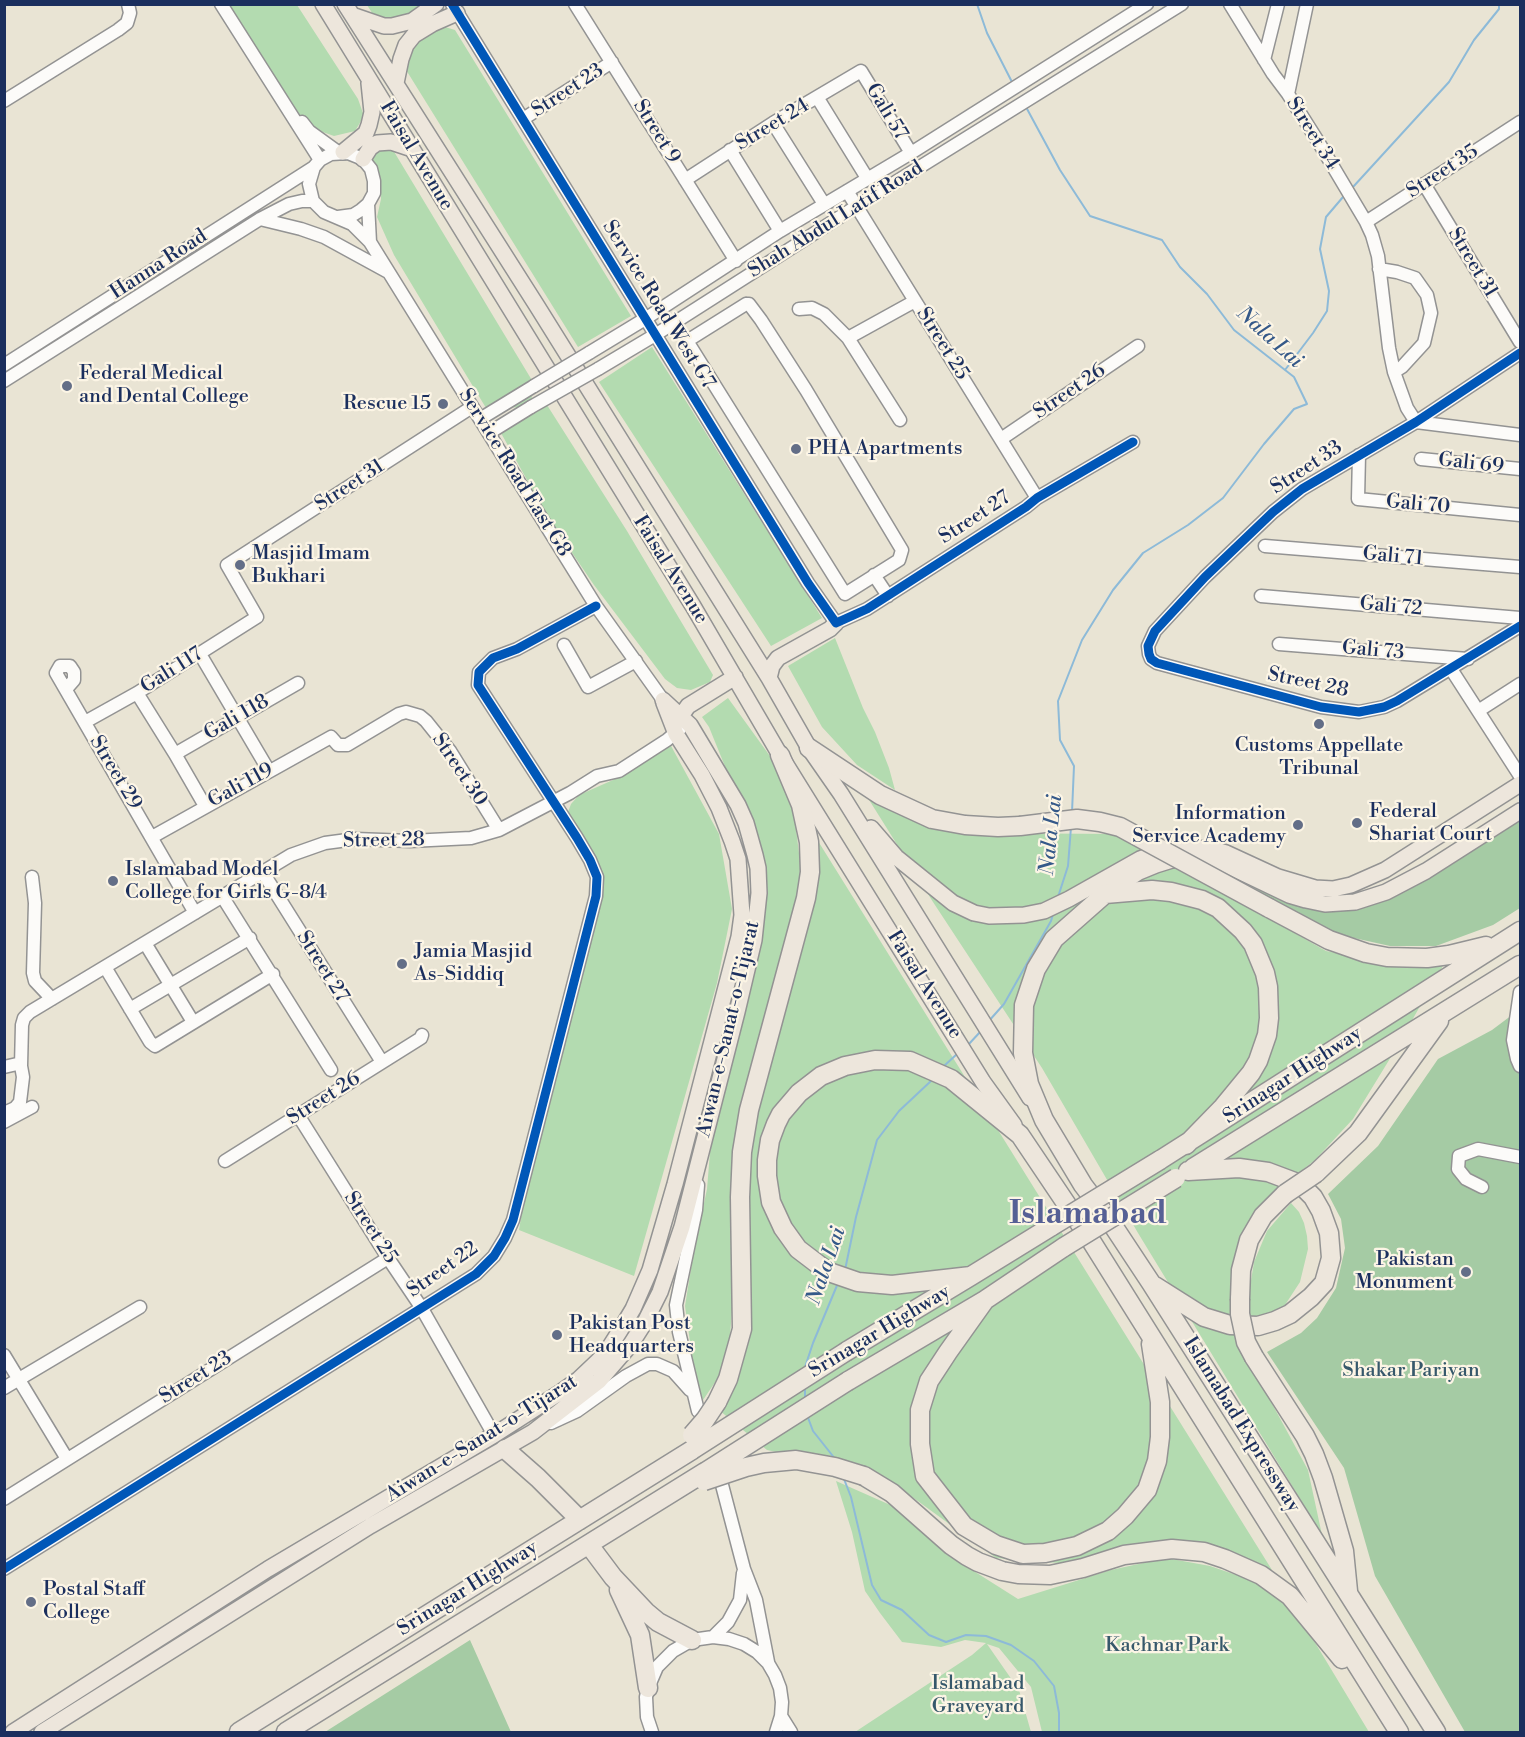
<!DOCTYPE html>
<html>
<head>
<meta charset="utf-8">
<style>
  body { margin:0 }
  #map { position:relative; width:1525px; height:1737px; overflow:hidden; background:#e9e4d4; font-family:"Libre Bodoni",serif }
  canvas { display:block }
  .frame { position:absolute; inset:0; border:6px solid #1b2f5e; pointer-events:none }
</style>
</head>
<body>
<div id="map">
<canvas width="1525" height="1737"></canvas>
<div class="frame"></div>
</div>
<script>
const ctx = document.querySelector('canvas').getContext('2d');
ctx.lineJoin = 'round';
function paint(path, color) { ctx.fillStyle = color; ctx.fill(path, 'evenodd'); }
const shape = rows => new Path2D(rows.map(r => 'M' + r).join(''));
function stroke(path, color, width, dash) { ctx.strokeStyle = color; ctx.lineWidth = width; ctx.lineCap = dash ? 'butt' : 'round'; ctx.setLineDash(dash || []); ctx.stroke(path); }
function drawText(font, color, halo, rows, align = 'center') {
  ctx.font = font + ' "Libre Bodoni",serif'; ctx.lineWidth = 4.5; ctx.setLineDash([]); ctx.textBaseline = 'middle'; ctx.strokeStyle = halo; ctx.fillStyle = color; for (const [text, x, y, turn = 0] of rows) {
    ctx.save(); ctx.translate(x, y); ctx.rotate((+turn || 0) * Math.PI / 180); ctx.textAlign = isNaN(turn) ? turn : align; if (halo) ctx.strokeText(text, 0, 0); ctx.fillText(text, 0, 0); ctx.restore();
  }
}
paint(shape([
  [225,5,297,5,358,99,364,116,355,131,334,136,317,130,294,110],
  [367,5,420,5,406,17,396,20,376,19],
  [445,27,455,30,631,316,578,347,403,65,410,45,423,33],
  [376,149,393,150,533,382,531,407,486,408,394,255,377,217,381,199,381,180,372,161],
  [652,347,822,618,771,646,599,382],
  [547,405,627,531,713,675,710,682,691,690,677,688,665,679,594,585,547,516,501,433],
  [835,638,863,708,875,732,889,768,895,790,857,765,822,727,788,666],
  [728,698,775,763,794,812,801,870,792,924,761,1037,733,1295,730,1337,720,1375,703,1400,695,1378,685,1306,693,1256,707,1189,711,1140,764,889,759,837,735,791,709,727,702,717],
  [670,744,719,834,732,909,717,983,634,1276,519,1230,527,1180,585,939,602,901,600,867,569,817,568,812,571,804,579,795,613,780],
  [861,787,965,833,1121,834,1326,951,1403,966,1444,964,1394,1052,1353,1119,1315,1160,1266,1199,1245,1230,1236,1251,1233,1273,1237,1339,1308,1470,1322,1535,1138,1233,1042,1068,933,902],
  [813,833,1272,1570,1172,1542,1059,1563,996,1558,882,1475,767,1450,719,1410,743,1353,747,1203,752,1126],
  [1291,1203,1299,1212,1304,1223,1307,1236,1308,1249,1300,1282,1285,1305,1276,1311,1250,1320,1249,1293,1254,1262,1267,1231],
  [836,1481,904,1511,950,1556,1018,1599,1111,1570,1166,1558,1210,1566,1251,1580,1296,1611,1369,1732,1042,1732,1031,1687,999,1648,987,1644,1019,1690,1031,1732,855,1732,972,1655,986,1643,965,1640,941,1647,902,1642,880,1613,865,1591,852,1532]
]), '#b3dbb0');
paint(shape([
  [1520,813,1520,908,1493,925,1436,946,1390,946,1336,934,1277,903,1218,866,1287,900,1362,906],
  [1520,1009,1520,1732,1465,1732,1375,1576,1344,1468,1267,1352,1301,1333,1317,1318,1336,1288,1345,1248,1341,1219,1328,1194,1378,1146,1438,1059,1492,1030],
  [470,1640,511,1732,325,1732]
]), '#a5cba4');
stroke(shape([
  [977,4,987,33,1013,84],
  [1026,107,1060,170,1090,216,1162,240,1180,267,1207,294,1234,330,1294,377,1307,404,1294,409,1264,444,1223,498,1188,525,1143,553,1113,590,1082,640,1058,701,1060,740,1074,766,1072,812],
  [1353,187,1449,82,1474,40,1499,9,1499,4],
  [1285,370,1313,333,1327,311,1329,291,1320,249,1326,217,1343,197],
  [1058,897,1068,866,1071,827],
  [988,1022,1004,1004,1051,921,1053,914],
  [968,1045,981,1031],
  [944,1066,957,1054],
  [845,1270,856,1217,877,1140,899,1111,932,1080],
  [805,1367,813,1343,838,1283],
  [805,1388,805,1400],
  [807,1415,813,1431,836,1460],
  [844,1479,851,1497,872,1585,881,1600,902,1610,929,1635,946,1642,966,1635,986,1636,1011,1645,1034,1661,1054,1686,1059,1713,1059,1732]
]), '#8dbad8', 2);
const minor = shape([
  [221,4,320,160],
  [452,4,808,583,836,623,867,609,1026,507,1037,498,1133,442],
  [575,4,736,261],
  [1230,4,1273,74,1288,94,1319,143,1366,222,1372,235,1378,256,1389,348,1394,372,1407,408,1416,422,1520,435],
  [1264,60,1278,4],
  [1288,94,1307,4],
  [817,97,867,178],
  [4,101,118,30,127,23,130,13,128,4],
  [523,119,612,62],
  [302,122,309,131,338,152],
  [773,123,824,204],
  [730,150,780,231],
  [685,180,773,123,861,71,911,153],
  [1424,184,1520,342],
  [847,191,1037,498],
  [368,204,370,242],
  [338,217,353,215,361,210,368,204,374,193,374,181,371,169,363,159,348,153,331,154,320,160,314,167,309,184,313,201,324,212,352,224,370,242,596,606,663,700],
  [260,219,301,229,324,237,388,272],
  [1366,222,1520,122],
  [1379,269,1397,272,1415,278,1427,295,1431,313,1424,343,1402,367,1394,372],
  [746,304,749,304,761,320,806,390,902,550,899,560,845,594,687,341,746,304],
  [799,309,812,308,824,314,848,338,900,420],
  [848,338,915,301],
  [589,353,645,319,780,231,911,153,1147,4],
  [1520,353,1416,422,1302,489,1273,512,1205,577,1155,631,1148,646,1149,654,1151,659,1157,663,1321,707,1359,712,1384,707,1397,701,1520,626],
  [4,365,314,167],
  [598,369,655,335,857,206,1182,4],
  [4,381,260,219,289,204,302,201,313,201],
  [480,419,534,386],
  [489,433,531,407],
  [1001,439,1138,346],
  [1359,455,1358,499,1520,515],
  [1421,459,1520,469],
  [1265,546,1520,567],
  [874,575,888,596],
  [1261,596,1520,618],
  [1279,644,1468,659],
  [564,645,588,687,636,661],
  [200,654,269,771],
  [1451,669,1520,776],
  [67,688,74,680,74,672,70,666,60,666,56,673,195,913],
  [137,693,175,754,205,806],
  [1478,711,1520,684],
  [85,722,137,693,257,617,227,565,472,407],
  [175,754,298,683],
  [152,837,331,737,338,745,347,745,399,714,406,712,420,716,426,721,450,751,499,830],
  [262,871,382,1062],
  [32,877,35,903,33,973,35,981,52,999],
  [222,896,331,1070],
  [145,943,193,1022],
  [105,967,150,1042,155,1046,273,974],
  [1520,992,1513,1040,1517,1059,1520,1066],
  [130,1009,250,938],
  [21,1066,22,1025,24,1018,30,1012,291,855,325,843,355,839,410,841,471,838,499,830,570,793,597,776,619,771,667,740,680,729],
  [4,1067,17,1064,21,1066,23,1077,20,1102,15,1108,4,1113],
  [298,1115,388,1258,421,1307,494,1435],
  [4,1122,32,1107],
  [225,1161,421,1038,422,1035],
  [698,1185,696,1210,676,1305,679,1332,698,1411],
  [1482,1187,1466,1179,1458,1169,1459,1156,1478,1149,1520,1157],
  [4,1355,67,1459],
  [4,1388,140,1307],
  [551,1423,577,1411,626,1376,648,1364,657,1364,673,1371,690,1390],
  [722,1485,744,1569,756,1600,768,1662],
  [4,1499,388,1258],
  [4,1569,476,1274,494,1256,505,1238,513,1220,585,939,596,896,597,877,590,860,577,838,478,685,479,672,493,658,517,649,596,606],
  [713,1637,728,1622,740,1600,743,1573],
  [781,1716,791,1732],
  [652,1732,647,1717,646,1697,648,1688,657,1667,673,1651,692,1640,713,1637,729,1639,744,1644,757,1652,768,1663,775,1675,780,1688,782,1702,781,1716,776,1732]
]);
const major = shape([
  [323,4,693,606,780,755,983,1082,1014,1125],
  [345,4,537,306,769,678,809,748,841,794,1030,1098],
  [352,15,384,26,392,26,412,21,436,4],
  [396,83,401,59,406,45,414,35,432,24,457,13],
  [343,152,366,133,369,125,372,112,369,83],
  [363,159,370,148,377,143,391,142,412,149],
  [769,678,772,666,778,658,830,629,836,623],
  [681,716,688,706,735,677],
  [871,828,896,857,953,903,974,913,989,916,1024,915,1044,911,1069,899,1140,859,1156,853,1174,849,1193,848,1212,849,1226,853,1278,877,1315,888,1333,889,1351,885,1385,870,1520,784],
  [1105,894,1139,872,1156,865,1172,860,1191,859,1208,860,1222,863,1289,895,1306,900,1325,904,1355,902,1386,892,1426,871,1520,811],
  [13,1732,268,1569,494,1435,561,1392,579,1379,598,1361,609,1348,621,1329,633,1309,650,1270,675,1184,739,937,742,915,738,859,732,841,719,808,702,775,676,734,664,703],
  [42,1732,370,1526,533,1432,599,1381,631,1344,645,1322,660,1292,682,1227,737,1012,754,940,759,893,758,868,755,855,746,823,738,805,690,725,663,700]
]);
const highway = shape([
  [809,748,880,795,932,819,965,825,998,827,1020,826],
  [1269,908,1329,940,1366,953,1387,957,1427,958,1449,955,1486,946],
  [1186,1145,1223,1107,1251,1073,1258,1061,1267,1035,1269,1018,1268,987,1265,973,1253,944,1243,931,1218,908,1202,900,1171,892,1152,890,1105,894,1054,939,1036,969,1024,1005,1023,1053,1029,1084,1044,1120,1083,1185,1108,1218,1151,1283,1436,1732],
  [1160,1160,1520,931],
  [1193,1168,1520,965],
  [1316,1173,1358,1133,1439,1021],
  [971,1276,892,1285,858,1282,829,1272,819,1265,798,1249,783,1228,771,1202,767,1176,767,1160,770,1140,776,1124,781,1114,799,1093,821,1076,845,1066,875,1060,910,1061,951,1079,1020,1135,1090,1239,1399,1732],
  [1155,1286,1204,1317,1230,1325,1258,1326,1275,1321,1290,1314,1311,1297,1324,1283,1331,1258,1329,1233,1321,1211,1313,1197,1300,1184,1268,1172,1239,1168,1188,1171],
  [1240,1299,1241,1270,1249,1240,1263,1216,1285,1194],
  [985,1300,948,1352,929,1381,920,1410,920,1444,925,1476,964,1526,996,1545,1023,1554,1045,1553,1077,1546,1108,1531,1125,1516,1147,1490,1157,1461,1160,1437,1160,1402,1151,1344],
  [847,1351,971,1276,1052,1226],
  [1254,1357,1305,1436,1314,1454,1323,1478,1344,1551,1348,1591],
  [848,1381,985,1300,1064,1247],
  [717,1402,728,1379,742,1329,740,1197,742,1152,749,1110,806,898,810,872,809,842,801,805,780,755],
  [505,1449,538,1478,580,1520],
  [864,1476,892,1493,951,1545,967,1556,978,1562,1002,1571,1018,1574,1050,1575,1083,1568,1124,1555,1172,1549,1204,1552,1225,1559,1261,1575,1290,1596,1342,1659],
  [589,1545,613,1577,646,1612,658,1622,692,1640],
  [619,1590,640,1635,648,1688],
  [239,1732,692,1450],
  [286,1732,705,1472]
]);
stroke(minor, '#939393', 15);
stroke(major, '#939393', 18);
stroke(highway, '#939393', 21);
stroke(minor, '#fcfbf9', 12);
stroke(major, '#ede6dc', 15);
stroke(highway, '#ede6dc', 18);
const minorBridge = shape([
  [534,386,589,353],
  [531,407,598,369]
]);
const highwayBridge = shape([
  [1020,826,1077,819,1100,822,1120,827,1269,908],
  [1285,1194,1316,1173],
  [1052,1226,1160,1160],
  [1064,1247,1176,1178],
  [1240,1299,1240,1314,1246,1342,1254,1357],
  [692,1435,705,1420,717,1402],
  [692,1450,847,1351],
  [705,1472,848,1381],
  [704,1481,746,1467,764,1463,796,1460,835,1467,864,1476]
]);
stroke(minorBridge, '#939393', 15, []);
stroke(highwayBridge, '#939393', 21, []);
stroke(minorBridge, '#fcfbf9', 12);
stroke(highwayBridge, '#ede6dc', 18);
stroke(shape([
  [452,4,808,583,836,623,867,609,1026,507,1037,498,1133,442],
  [1520,353,1416,422,1302,489,1273,512,1205,577,1155,631,1148,646,1149,654,1151,659,1157,663,1321,707,1359,712,1384,707,1397,701,1520,626],
  [4,1569,476,1274,494,1256,505,1238,513,1220,585,939,596,896,597,877,590,860,577,838,478,685,479,672,493,658,517,649,596,606]
]), '#0057b8', 9);
for (const [x, y, r, color] of [
  [67,386,6,"#636e87"],
  [443,404,6,"#636e87"],
  [796,449,6,"#636e87"],
  [240,565,6,"#636e87"],
  [1319,724,6,"#636e87"],
  [1357,823,6,"#636e87"],
  [1298,825,6,"#636e87"],
  [113,881,6,"#636e87"],
  [402,964,6,"#636e87"],
  [1466,1272,6,"#636e87"],
  [557,1335,6,"#636e87"],
  [31,1602,6,"#636e87"]
]) { const dot = new Path2D(); dot.arc(x, y, r, 0, 2 * Math.PI); ctx.fillStyle = color; ctx.fill(dot); stroke(dot, '#fcf5e5', 2); }
drawText('20px', '#1b2f5e', '#fcf5e5', [
  ["Street 23",568,91,-33],
  ["Gali 57",886,112,59],
  ["Street 24",773,125,-31],
  ["Street 9",656,132,58],
  ["Street 34",1312,134,58],
  ["Faisal Avenue",416,156,59],
  ["Street 35",1443,172,-33],
  ["Shah Abdul Latif Road",836,220,-32],
  ["Street 31",1472,263,59],
  ["Hanna Road",159,265,-33],
  ["Service Road West G7",658,305,58],
  ["Street 25",942,344,58],
  ["Street 26",1070,392,-34],
  ["Gali 69",1471,464,6],
  ["Street 33",1307,468,-33],
  ["Service Road East G8",514,473,58],
  ["Street 31",350,486,-33],
  ["Gali 70",1418,505,5],
  ["Street 27",975,518,-33],
  ["Gali 71",1393,557,5],
  ["Faisal Avenue",670,570,58],
  ["Gali 72",1391,607,5],
  ["Gali 73",1373,651,5],
  ["Gali 117",172,671,-32],
  ["Street 28",1308,683,12],
  ["Gali 118",237,718,-30],
  ["Street 30",459,770,56],
  ["Street 29",115,773,59],
  ["Gali 119",241,786,-29],
  ["Street 28",384,841,-1],
  ["Street 27",322,967,58],
  ["Faisal Avenue",924,985,58],
  ["Aiwan-e-Sanat-o-Tijarat",729,1029,-77],
  ["Srinagar Highway",1293,1076,-33],
  ["Street 26",324,1099,-32],
  ["Street 25",370,1228,57],
  ["Street 22",443,1270,-35],
  ["Srinagar Highway",880,1332,-31],
  ["Street 23",196,1378,-32],
  ["Islamabad Expressway",1241,1425,58],
  ["Aiwan-e-Sanat-o-Tijarat",482,1439,-32],
  ["Srinagar Highway",468,1589,-32]
]);
drawText('20px', '#1b2f5e', '#fcf5e5', [
  ["Federal Medical",79,374],
  ["and Dental College",79,397],
  ["Rescue 15",431,404,"right"],
  ["PHA Apartments",808,449],
  ["Masjid Imam",252,554],
  ["Bukhari",252,577],
  ["Customs Appellate",1319,746,"center"],
  ["Tribunal",1319,769,"center"],
  ["Federal",1369,812],
  ["Shariat Court",1369,835],
  ["Information",1286,814,"right"],
  ["Service Academy",1286,837,"right"],
  ["Islamabad Model",125,870],
  ["College for Girls G-8/4",125,893],
  ["Jamia Masjid",414,952],
  ["As-Siddiq",414,975],
  ["Pakistan",1454,1260,"right"],
  ["Monument",1454,1283,"right"],
  ["Pakistan Post",569,1324],
  ["Headquarters",569,1347],
  ["Postal Staff",43,1590],
  ["College",43,1613]
], 'left');
drawText('20px', '#36586b', '#fcf5e5', [
  ["Shakar Pariyan",1411,1371],
  ["Kachnar Park",1167,1646],
  ["Islamabad",978,1684],
  ["Graveyard",978,1707]
]);
drawText('italic 21px', '#355989', '#fcf5e5', [
  ["Nala Lai",1269,338,42],
  ["Nala Lai",1052,835,-84],
  ["Nala Lai",827,1266,-71]
]);
drawText('bold 32px', '#566095', '#fcf5e5', [
  ["Islamabad",1088,1215]
]);
</script>
</body>
</html>
